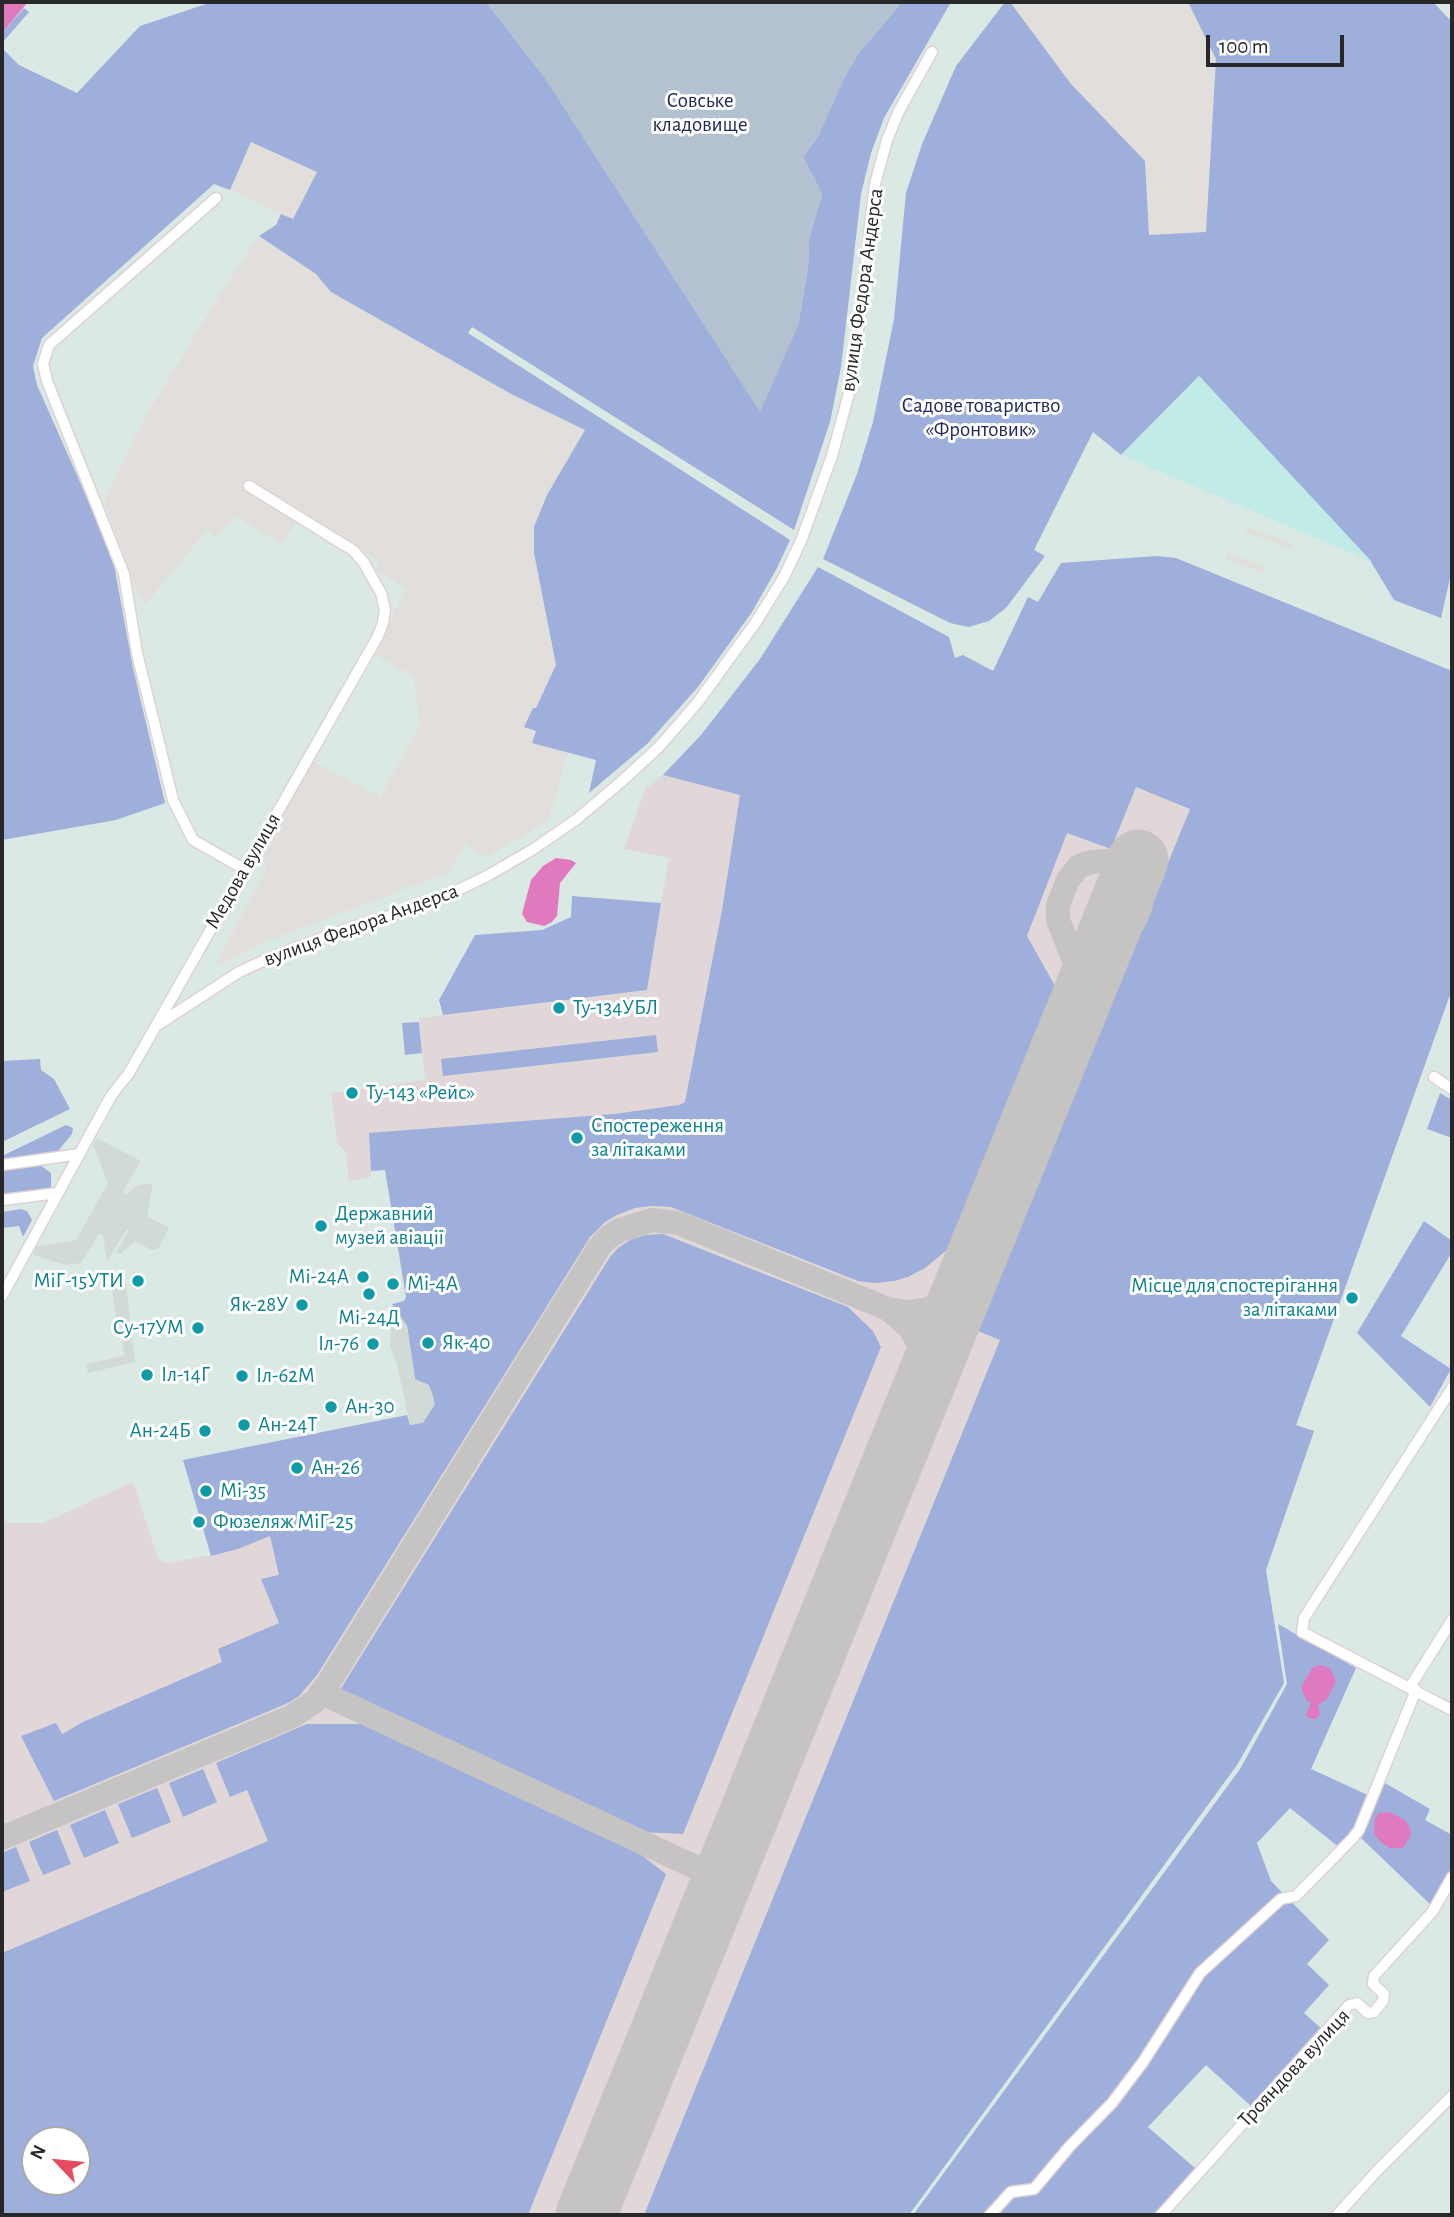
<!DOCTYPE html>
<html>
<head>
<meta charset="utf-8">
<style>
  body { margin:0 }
  #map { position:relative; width:1454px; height:2217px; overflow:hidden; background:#dbe9e4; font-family:"Alegreya Sans",sans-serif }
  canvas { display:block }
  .frame { position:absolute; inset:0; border:4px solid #282828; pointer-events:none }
  .north { position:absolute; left:21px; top:2126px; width:70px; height:70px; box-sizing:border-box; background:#fff; border:2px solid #a9a9a9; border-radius:50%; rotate:296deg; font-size:19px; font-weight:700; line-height:28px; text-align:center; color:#282828 }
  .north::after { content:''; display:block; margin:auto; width:24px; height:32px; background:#e64b5f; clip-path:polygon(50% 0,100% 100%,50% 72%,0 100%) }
  .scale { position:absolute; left:1206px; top:35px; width:138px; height:32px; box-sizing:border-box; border:4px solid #282828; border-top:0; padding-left:9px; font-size:21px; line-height:24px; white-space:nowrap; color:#282828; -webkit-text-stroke:5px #fff; paint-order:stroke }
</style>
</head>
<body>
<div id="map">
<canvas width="1454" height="2217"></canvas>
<div class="frame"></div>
<div class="north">N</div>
<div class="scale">100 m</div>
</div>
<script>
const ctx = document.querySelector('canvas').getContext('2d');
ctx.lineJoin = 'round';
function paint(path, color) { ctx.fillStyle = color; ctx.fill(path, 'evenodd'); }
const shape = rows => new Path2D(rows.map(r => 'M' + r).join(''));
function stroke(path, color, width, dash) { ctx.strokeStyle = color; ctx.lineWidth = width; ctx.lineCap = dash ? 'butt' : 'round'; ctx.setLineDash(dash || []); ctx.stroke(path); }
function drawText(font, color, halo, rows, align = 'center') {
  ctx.font = font + ' "Alegreya Sans",sans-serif'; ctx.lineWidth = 6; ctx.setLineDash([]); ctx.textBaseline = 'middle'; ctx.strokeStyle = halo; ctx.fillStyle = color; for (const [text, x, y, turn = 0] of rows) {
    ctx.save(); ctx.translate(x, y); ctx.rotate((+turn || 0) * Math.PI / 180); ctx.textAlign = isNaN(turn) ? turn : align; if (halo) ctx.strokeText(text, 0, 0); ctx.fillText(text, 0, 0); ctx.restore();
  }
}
paint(shape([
  [1010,2,1188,2,1216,59,1206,233,1149,235,1145,161,1071,84],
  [252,141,317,171,293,220,230,190],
  [259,236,316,274,331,292,510,394,585,430,547,495,534,527,534,553,556,665,536,708,536,731,532,742,568,752,548,821,486,858,465,844,449,872,268,941,220,964,218,960,266,870,262,851,313,761,380,797,420,725,413,676,373,654,406,589,376,570,380,562,302,513,282,544,235,516,216,537,207,530,146,604,138,594,104,501,139,428,212,307],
  [1247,527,1293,544,1291,549,1245,532],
  [1228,553,1265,567,1263,573,1226,559]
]), '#e2dedb');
paint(shape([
  [1156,556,1176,558,1452,671,1452,989,1296,1425,1314,1431,1266,1570,1284,1683,1237,1765,909,2215,2,2215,2,1519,9,1523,43,1523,133,1482,158,1558,166,1563,224,1553,270,1536,369,1513,495,1315,370,1133,371,1177,349,1181,346,1153,337,1143,331,1093,425,1080,419,1018,646,990,669,858,624,849,645,789,663,775,740,794,921,735,957,656,963,655,994,671,1028,597,1038,602,1061,563],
  [35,2140,77,2140,77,2182,35,2182]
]), '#e2d7d8');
paint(shape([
  [212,2,486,2,542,74,798,326,808,267,809,239,822,194,803,157,818,136,844,78,858,54,902,2,951,2,884,118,871,153,861,194,841,367,830,422,794,530,472,327,468,333,790,540,777,568,752,612,698,687,647,744,589,793,596,760,532,743,536,731,524,727,533,708,536,708,556,665,534,553,534,527,547,495,585,430,511,394,331,292,316,274,259,236,276,225,281,214,293,219,317,172,251,142,230,190,214,184,42,338,33,366,37,385,91,507,114,565,133,668,165,803,116,820,2,840,2,48,19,65,77,93,140,26],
  [1005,2,1010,2,1071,84,1145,161,1149,235,1206,232,1216,59,1188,2,1433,2,1452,22,1452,569,1441,618,1394,600,1371,562,1199,376,1121,455,1093,432,1034,550,1045,556,1006,608,989,621,969,627,950,623,823,559,857,474,873,422,894,319,906,193,922,144,956,66],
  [24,8,29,12,2,43,2,33],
  [1156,556,1176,558,1452,671,1452,989,1296,1425,1314,1431,1266,1570,1284,1683,1237,1765,909,2215,644,2215,1000,1340,978,1331,1190,809,1136,787,1111,849,1067,833,1027,936,1055,986,948,1249,925,1268,908,1277,894,1281,875,1283,858,1281,671,1207,652,1206,635,1208,617,1215,605,1222,590,1237,317,1675,299,1696,288,1703,54,1801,21,1736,56,1723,62,1734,83,1722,222,1662,218,1649,279,1623,261,1579,279,1575,270,1536,238,1549,211,1556,183,1460,407,1415,410,1425,415,1379,407,1326,392,1304,404,1301,406,1297,385,1170,371,1171,369,1133,614,1114,679,1105,685,1102,722,910,740,795,663,775,701,735,760,659,818,567,949,637,955,658,963,655,993,671,1028,597,1038,602,1061,563],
  [572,896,661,903,647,990,443,1015,439,1000,475,935,542,930,571,917],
  [419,1022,422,1053,405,1055,402,1023],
  [656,1035,658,1052,443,1076,441,1059],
  [40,1059,41,1070,54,1079,70,1109,2,1142,2,1061],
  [1440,1093,1452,1100,1452,1138,1427,1129],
  [66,1125,73,1128,72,1134,58,1151,48,1157,2,1163,2,1156],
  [40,1165,51,1173,51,1189,2,1194,2,1171],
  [21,1209,27,1211,32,1220,23,1237,19,1226,2,1228,2,1212],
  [1424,1221,1452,1241,1452,1252,1401,1336,1451,1369,1430,1407,1357,1333],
  [663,1234,848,1307,873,1331,881,1347,683,1834,643,1832,340,1690,610,1257,618,1248,630,1240,646,1235],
  [1278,1624,1356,1668,1311,1769,1370,1796,1357,1827,1340,1848,1290,1808,1257,1843,1271,1881,1329,1940,1307,1964,1329,1985,1304,2013,1322,2029,1252,2107,1206,2065,1148,2127,1196,2169,1155,2215,913,2215,1240,1769,1287,1684],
  [307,1724,365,1724,635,1850,666,1874,528,2215,2,2215,2,1953,268,1841,247,1790,230,1797,216,1763],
  [35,2140,77,2140,77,2182,35,2182],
  [203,1769,217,1802,183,1817,169,1783],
  [1383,1782,1430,1809,1425,1820,1452,1835,1452,1870,1432,1906,1361,1838],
  [157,1788,171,1822,132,1838,118,1804],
  [105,1810,119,1843,84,1858,70,1825],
  [57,1830,71,1864,43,1875,29,1842],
  [16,1847,30,1881,2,1892,2,1853]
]), '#9dafda');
paint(shape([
  [1199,376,1372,562,1121,455]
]), '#c1ebe7');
paint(shape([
  [486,2,902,2,858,54,844,78,818,136,803,157,822,194,809,239,808,266,798,326,760,412,542,74]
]), '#b4c1d1');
paint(shape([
  [97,1138,141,1161,123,1191,125,1195,138,1185,153,1183,147,1216,169,1228,158,1249,152,1250,135,1242,121,1253,115,1254,129,1231,127,1229,107,1261,103,1235,99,1234,81,1263,66,1265,33,1255,37,1246,76,1240,96,1204,108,1183,93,1145],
  [126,1285,135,1362,88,1373,86,1364,124,1356,119,1319,116,1319,112,1288],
  [392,1304,407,1326,415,1379,429,1385,432,1393,435,1404,423,1423,410,1425,397,1364,390,1346]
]), '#d2dad7');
paint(shape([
  [2,2,28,2,2,33],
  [556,858,571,860,576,863,560,883,557,916,552,922,544,926,527,922,522,914,531,880,543,866],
  [1321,1665,1330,1668,1336,1681,1327,1699,1318,1705,1320,1714,1316,1719,1311,1719,1306,1715,1311,1703,1306,1700,1301,1687,1313,1667],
  [1389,1812,1405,1820,1410,1828,1411,1835,1403,1848,1390,1848,1382,1843,1374,1834,1375,1818,1380,1813]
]), '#e179bf');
stroke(shape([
  [1077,1011,1079,973,1058,920,1058,905,1068,880,1079,866,1091,862,1108,861,1122,865,1135,877,1141,891,1141,906,1133,924,1110,943,1098,959],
  [888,1309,910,1328,922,1350,924,1377,921,1394],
  [322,1693,723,1880],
  [2,1838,293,1716,315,1701,329,1682,598,1249,607,1238,620,1230,652,1220,678,1223,888,1309,908,1312,928,1309,950,1298,966,1280,977,1256]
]), '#c6c4c2', 24);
stroke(shape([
  [586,2215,1138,860]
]), '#c6c4c2', 61);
const minor = shape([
  [216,198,49,345,43,364,47,381,124,574,137,653,173,800,193,840,244,869],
  [156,1026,239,972,274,956,338,932,431,903,487,876,532,850,577,819,622,781,659,747,698,702,756,622,784,577,801,541,832,456,852,382,875,184,887,140,899,111,932,52],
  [1434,1077,1452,1089],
  [2,1165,80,1154],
  [2,1200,58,1193],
  [2,1296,111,1096,129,1073,378,636,383,623,385,610,381,593,364,563,354,551,249,486],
  [1452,1388,1304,1618,1302,1632,1452,1710],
  [1410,1687,1452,1620],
  [990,2215,1011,2192,1034,2189,1070,2146,1112,2103,1143,2062,1200,1973,1281,1899,1296,1896,1353,1838,1359,1830,1416,1690],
  [1161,2215,1349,2005,1357,2003,1368,2013,1374,2012,1383,2001,1384,1994,1373,1984,1374,1976,1433,1911,1452,1877],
  [1337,2215,1376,2172,1452,2096]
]);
stroke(minor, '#e0d1d3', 13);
stroke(minor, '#fff', 10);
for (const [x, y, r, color] of [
  [559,1008,7,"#0f9aa8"],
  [352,1093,7,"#0f9aa8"],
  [577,1138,7,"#0f9aa8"],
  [321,1226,7,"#0f9aa8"],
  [363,1277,7,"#0f9aa8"],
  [138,1281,7,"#0f9aa8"],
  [393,1284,7,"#0f9aa8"],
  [369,1294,7,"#0f9aa8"],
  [1352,1298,7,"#0f9aa8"],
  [302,1305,7,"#0f9aa8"],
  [198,1328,7,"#0f9aa8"],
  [428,1343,7,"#0f9aa8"],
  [373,1344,7,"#0f9aa8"],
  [147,1375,7,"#0f9aa8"],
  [242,1376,7,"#0f9aa8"],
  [331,1407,7,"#0f9aa8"],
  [244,1425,7,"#0f9aa8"],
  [205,1431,7,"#0f9aa8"],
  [297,1468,7,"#0f9aa8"],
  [206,1491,7,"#0f9aa8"],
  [199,1522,7,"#0f9aa8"]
]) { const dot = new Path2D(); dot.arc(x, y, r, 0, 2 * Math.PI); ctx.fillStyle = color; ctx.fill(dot); stroke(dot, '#fff', 2.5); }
drawText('21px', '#212a5d', '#fff', [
  ["Совське",700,101],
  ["кладовище",700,125],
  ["Садове товариство",981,406],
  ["«Фронтовик»",981,430]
]);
drawText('21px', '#282828', '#fff', [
  ["вулиця Федора Андерса",862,290,-82],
  ["Медова вулиця",243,871,-60],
  ["вулиця Федора Андерса",361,925,-20],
  ["Трояндова вулиця",1294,2068,-47]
]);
drawText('21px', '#0d838f', '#fff', [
  ["Ту-134УБЛ",573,1008],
  ["Ту-143 «Рейс»",366,1093],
  ["Спостереження",591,1126],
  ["за літаками",591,1150],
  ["Державний",335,1214],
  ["музей авіації",335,1238],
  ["Мі-24А",349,1277,"right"],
  ["МіГ-15УТИ",124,1281,"right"],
  ["Мі-4А",407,1284],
  ["Місце для спостерігання",1338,1286,"right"],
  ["за літаками",1338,1310,"right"],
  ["Як-28У",288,1305,"right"],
  ["Мі-24Д",369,1318,"center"],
  ["Су-17УМ",184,1328,"right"],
  ["Як-40",442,1343],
  ["Іл-76",359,1344,"right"],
  ["Іл-14Г",161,1375],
  ["Іл-62М",256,1376],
  ["Ан-30",345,1407],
  ["Ан-24Т",258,1425],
  ["Ан-24Б",191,1431,"right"],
  ["Ан-26",311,1468],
  ["Мі-35",220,1491],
  ["Фюзеляж МіГ-25",213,1522]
], 'left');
</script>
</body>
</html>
